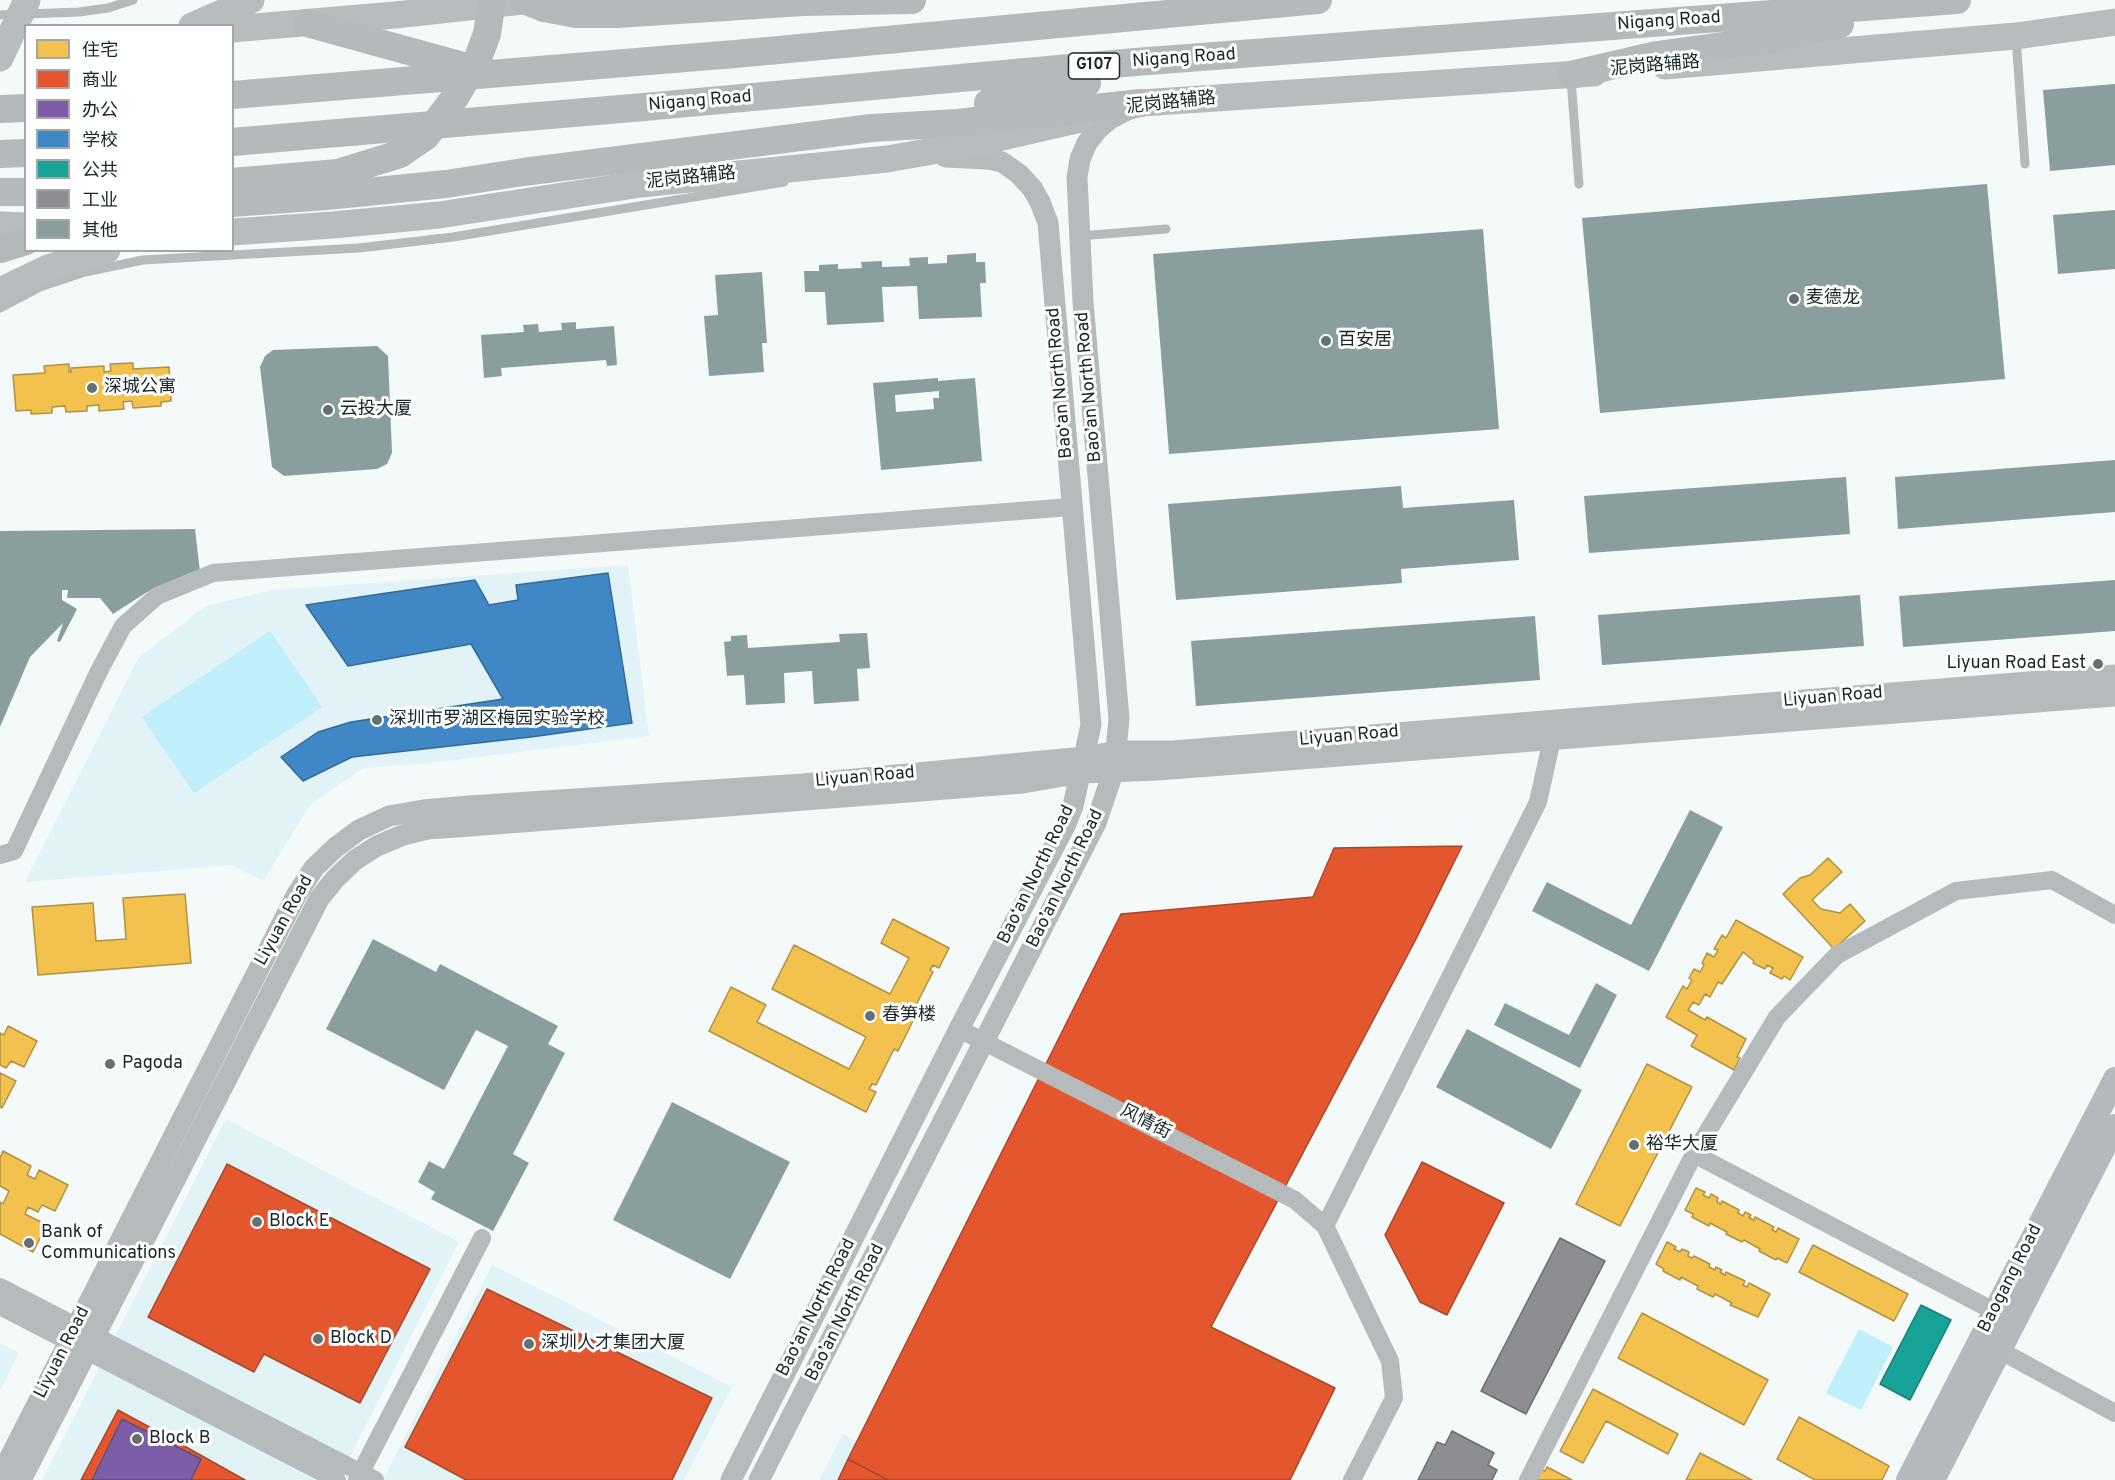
<!DOCTYPE html>
<html>
<head>
<meta charset="utf-8">
<style>
  body { margin:0 }
  #map { position:relative; width:2115px; height:1480px; overflow:hidden; background:#f4f9fa; font-family:Overpass,"Noto Sans SC",sans-serif }
  canvas { display:block }
  .legend { position:absolute; left:24px; top:24px; width:210px; height:228px; box-sizing:border-box; background:#fff; border:2px solid #a2a8a9; margin:0; padding:8px 10px; list-style:none; font-size:18px; color:#172629 }
  .legend li { display:flex; align-items:center; gap:12px; height:30px }
  .legend b { width:30px; border:2px solid #a2a8a9 }
</style>
</head>
<body>
<div id="map">
<canvas width="2115" height="1480"></canvas>
<ul class="legend">
<li><b style="height:16px;background:#f2c14e"></b>住宅</li>
<li><b style="height:16px;background:#e4572e"></b>商业</li>
<li><b style="height:16px;background:#7b5ea7"></b>办公</li>
<li><b style="height:16px;background:#3f88c5"></b>学校</li>
<li><b style="height:16px;background:#17a398"></b>公共</li>
<li><b style="height:16px;background:#8d8d92"></b>工业</li>
<li><b style="height:16px;background:#8a9e9e"></b>其他</li>
</ul>
</div>
<script>
const ctx = document.querySelector('canvas').getContext('2d');
ctx.lineJoin = 'round';
function paint(path, color) { ctx.fillStyle = color; ctx.fill(path, 'evenodd'); }
const shape = rows => new Path2D(rows.map(r => 'M' + r).join(''));
function stroke(path, color, width, dash) { ctx.strokeStyle = color; ctx.lineWidth = width; ctx.lineCap = dash ? 'butt' : 'round'; ctx.setLineDash(dash || []); ctx.stroke(path); }
function drawText(font, color, halo, rows, align = 'center') {
  ctx.font = font + ' Overpass,"Noto Sans SC",sans-serif'; ctx.lineWidth = 6; ctx.setLineDash([]); ctx.textBaseline = 'middle'; ctx.strokeStyle = halo; ctx.fillStyle = color; for (const [text, x, y, turn = 0] of rows) {
    ctx.save(); ctx.translate(x, y); ctx.rotate((+turn || 0) * Math.PI / 180); ctx.textAlign = isNaN(turn) ? turn : align; if (halo) ctx.strokeText(text, 0, 0); ctx.fillText(text, 0, 0); ctx.restore();
  }
}
paint(shape([
  [628,565,649,736,421,764,364,768,310,805,263,881,231,865,25,882,139,657,206,606,272,590],
  [226,1119,459,1242,338,1480,42,1480],
  [492,1265,732,1387,684,1480,383,1480],
  [0,1343,19,1353,0,1391],
  [843,1434,934,1480,819,1480]
]), '#e1f3f7');
paint(shape([
  [270,631,322,707,194,793,142,717],
  [1859,1329,1893,1347,1861,1410,1826,1393]
]), '#bfeffa');
const homes = shape([
  [133,363,133,369,169,367,171,401,161,402,161,406,133,408,132,401,123,402,124,409,99,411,99,405,87,406,87,411,66,412,65,406,52,407,52,413,31,414,31,410,16,411,13,375,45,373,44,366,69,364,69,372,71,372,71,368,104,366,104,372,111,371,110,364,133,363],
  [1828,858,1842,872,1812,900,1821,909,1840,913,1850,904,1865,921,1834,949,1783,894,1800,878,1810,875,1828,858],
  [185,894,191,963,38,975,32,907,93,903,96,941,126,939,123,898,185,894],
  [893,919,949,948,939,968,933,965,930,970,933,972,915,1007,919,1009,898,1051,894,1049,876,1085,872,1084,869,1089,876,1092,866,1112,709,1031,731,987,766,1005,757,1022,849,1069,866,1037,772,989,794,945,890,994,909,958,881,943,893,919],
  [1736,920,1803,957,1790,980,1784,976,1782,979,1770,973,1773,968,1767,965,1765,969,1753,963,1754,961,1743,952,1722,984,1718,982,1710,997,1705,994,1699,1005,1693,1002,1688,1010,1705,1020,1707,1017,1746,1039,1737,1057,1740,1058,1734,1070,1691,1046,1697,1035,1666,1017,1683,986,1687,989,1692,980,1689,978,1694,969,1700,972,1704,965,1702,963,1707,953,1714,957,1718,950,1714,949,1722,935,1726,938,1736,920],
  [8,1026,37,1041,24,1067,11,1061,6,1068,0,1065,0,1033,4,1035,8,1026],
  [1647,1064,1692,1087,1620,1226,1576,1204,1647,1064],
  [0,1073,16,1081,2,1108,0,1107,0,1073],
  [3,1151,31,1166,27,1175,35,1179,39,1170,68,1185,55,1211,42,1205,38,1212,28,1207,25,1214,47,1225,33,1252,0,1234,0,1202,3,1204,9,1191,0,1186,0,1158,3,1151],
  [226,1170,242,1178,238,1186,242,1188,245,1184,249,1185,250,1182,258,1186,253,1197,258,1199,263,1188,274,1193,273,1195,281,1200,282,1198,291,1202,287,1210,290,1211,294,1204,312,1213,301,1234,289,1228,287,1232,298,1238,289,1257,273,1249,278,1240,270,1236,266,1243,260,1240,263,1235,249,1229,245,1238,235,1233,231,1241,242,1246,228,1273,214,1266,215,1264,203,1258,202,1260,186,1252,199,1225,211,1231,214,1226,201,1219,205,1211,208,1212,212,1205,209,1203,214,1194,227,1201,229,1197,216,1190,226,1170],
  [1426,1170,1498,1206,1484,1234,1464,1224,1459,1234,1476,1242,1460,1275,1438,1264,1443,1254,1428,1247,1432,1239,1422,1234,1420,1238,1399,1228,1401,1224,1395,1221,1404,1203,1408,1205,1426,1170],
  [1696,1188,1705,1192,1703,1195,1709,1198,1711,1194,1718,1198,1717,1202,1721,1204,1722,1201,1739,1210,1738,1213,1743,1216,1745,1212,1751,1215,1749,1218,1754,1220,1755,1217,1774,1227,1772,1230,1776,1232,1778,1228,1799,1239,1787,1263,1777,1258,1776,1260,1759,1251,1760,1249,1744,1240,1742,1242,1726,1234,1727,1232,1710,1223,1709,1226,1692,1217,1693,1214,1685,1210,1696,1188],
  [1667,1242,1676,1247,1674,1249,1680,1252,1682,1249,1689,1252,1688,1256,1692,1258,1694,1256,1710,1264,1709,1267,1715,1270,1716,1267,1722,1270,1720,1272,1725,1275,1726,1272,1745,1281,1743,1285,1747,1287,1749,1283,1770,1294,1758,1317,1730,1305,1732,1303,1715,1294,1713,1297,1697,1289,1698,1286,1681,1277,1680,1280,1663,1271,1664,1269,1656,1264,1667,1242],
  [1813,1245,1908,1294,1894,1321,1799,1272,1813,1245],
  [347,1288,361,1295,360,1297,372,1304,373,1301,390,1310,376,1337,364,1330,361,1336,374,1342,370,1350,367,1349,363,1357,366,1358,360,1367,347,1360,346,1364,359,1371,348,1391,332,1383,337,1375,332,1373,330,1377,326,1376,324,1379,316,1375,322,1364,317,1362,311,1373,301,1368,302,1365,283,1358,287,1350,285,1349,281,1357,263,1348,274,1326,286,1332,288,1329,277,1323,287,1304,302,1312,297,1321,305,1325,309,1317,315,1320,312,1326,326,1333,330,1323,340,1328,344,1320,333,1314,347,1288],
  [1642,1313,1768,1380,1744,1425,1618,1358,1642,1313],
  [1593,1389,1678,1434,1668,1454,1606,1421,1583,1463,1560,1451,1593,1389],
  [1799,1417,1889,1466,1882,1480,1815,1480,1777,1459,1799,1417],
  [1700,1453,1752,1480,1686,1480,1700,1453],
  [1547,1467,1572,1480,1535,1480,1540,1469,1545,1471,1547,1467]
]);
paint(homes, '#f2c14e');
stroke(homes, '#b09243', 1.5);
const shops = shape([
  [1462,846,1416,939,1211,1327,1335,1388,1290,1480,888,1480,848,1459,1121,914,1313,897,1334,848,1462,846],
  [1422,1162,1504,1203,1447,1315,1420,1302,1385,1235,1422,1162],
  [227,1164,430,1269,360,1403,264,1354,254,1372,148,1317,227,1164],
  [487,1289,712,1398,672,1480,466,1480,405,1447,487,1289],
  [118,1410,186,1447,245,1480,81,1480,118,1410],
  [848,1459,888,1480,838,1480,848,1459]
]);
paint(shops, '#e4572e');
stroke(shops, '#a6482c', 1.5);
const offices = shape([
  [122,1419,201,1459,191,1480,92,1480,122,1419]
]);
paint(offices, '#7b5ea7');
stroke(offices, '#5d4d81', 1.5);
const schools = shape([
  [608,573,632,723,531,737,352,757,303,781,281,757,318,732,351,722,503,699,471,644,348,666,306,605,475,580,489,605,518,600,516,585,608,573]
]);
paint(schools, '#3f88c5');
stroke(schools, '#336b96', 1.5);
const public = shape([
  [1921,1305,1951,1320,1910,1400,1880,1384,1921,1305]
]);
paint(public, '#17a398');
stroke(public, '#177e77', 1.5);
const industry = shape([
  [1560,1238,1605,1261,1526,1414,1481,1391,1560,1238],
  [1452,1431,1494,1453,1488,1465,1497,1470,1492,1480,1418,1480,1437,1442,1445,1445,1452,1431]
]);
paint(industry, '#8d8d92');
stroke(industry, '#6a6e72', 1.5);
paint(shape([
  [2115,84,2115,165,2050,171,2043,90],
  [1987,184,2005,379,1600,413,1582,218],
  [2115,210,2115,269,2058,274,2053,215],
  [1483,229,1499,429,1169,454,1153,254],
  [976,253,976,262,985,262,986,283,980,283,982,317,919,319,917,286,882,287,884,322,827,325,825,292,805,292,804,271,819,271,819,265,838,264,838,269,862,268,861,262,882,261,882,267,910,266,909,258,928,257,928,264,947,263,947,255],
  [762,272,767,343,762,343,764,372,709,376,704,316,718,315,715,275],
  [576,322,576,329,614,326,617,365,607,366,606,360,501,368,502,376,484,378,481,335,524,332,523,325,538,324,539,332,562,330,561,323],
  [377,346,388,356,392,453,387,464,377,469,284,476,272,467,260,367,265,356,273,350],
  [938,378,938,381,975,378,982,461,881,470,873,383],
  [939,391,939,398,933,398,934,409,896,412,895,395],
  [2115,460,2115,512,1898,529,1895,477],
  [1846,477,1850,534,1589,553,1584,496],
  [1401,486,1403,508,1514,500,1519,560,1401,569,1402,583,1176,600,1168,504],
  [195,529,200,572,147,592,113,614,100,598,67,598,68,590,62,590,62,600,77,609,60,642,57,641,63,623,30,657,0,727,0,531],
  [2115,580,2115,631,1903,647,1899,596],
  [1860,595,1864,646,1602,665,1598,615],
  [1535,616,1540,680,1196,706,1191,641],
  [867,633,870,668,857,669,859,701,814,704,812,671,784,673,785,703,746,705,744,675,727,676,724,642,731,641,731,636,747,635,748,648,840,642,839,634],
  [1690,810,1723,827,1649,971,1532,911,1547,882,1631,925],
  [373,939,436,972,440,964,558,1026,548,1044,565,1053,513,1154,529,1163,493,1231,431,1199,435,1192,418,1182,429,1161,444,1169,508,1046,476,1030,444,1090,326,1029],
  [1596,983,1617,995,1580,1068,1494,1025,1505,1003,1569,1035],
  [1467,1029,1582,1090,1551,1149,1436,1087],
  [672,1102,790,1162,730,1279,613,1220]
]), '#8a9e9e');
stroke(shape([
  [0,15,79,12,108,8,133,0],
  [2016,38,2025,164],
  [1571,79,1579,184],
  [1080,236,1166,229],
  [0,308,40,287,85,272,143,260,359,248,453,237,784,182]
]), '#b5babd', 9);
stroke(shape([
  [0,855,14,851,98,673,123,626,157,596,213,573,1071,507],
  [959,1029,1295,1200,1325,1226],
  [1694,1154,2007,1318],
  [0,1287,375,1480],
  [0,1306,337,1480],
  [1990,1345,2115,1413],
  [357,1480,482,1238],
  [1352,1480,1394,1398,1390,1361,1325,1226,1538,802,1552,739,1551,727],
  [1528,1480,1694,1154,1777,1017,1837,955,1956,891,2052,880,2115,915]
]), '#b5babd', 18);
stroke(shape([
  [0,1477,297,894,314,868,336,847,359,830,389,816,423,810,469,806,803,784,1084,757,1117,751,1173,751,2115,675],
  [21,1480,319,899,335,879,355,860,377,846,403,835,428,829,470,826,1023,783,1081,773,1158,770,2115,696],
  [731,1480,959,1029,1065,826,1073,806,1091,725,1048,223,1040,202,1032,188,1019,174,1002,162,988,159,945,157],
  [759,1480,1096,823,1114,770,1119,719,1083,302,1077,177,1080,159,1087,143,1098,129,1110,119,1133,107]
]), '#b5babd', 21);
stroke(shape([
  [1908,1480,2115,1079],
  [1933,1480,2115,1126]
]), '#b3b9bd', 24);
stroke(shape([
  [192,26,251,0],
  [232,29,395,15,532,0],
  [1665,66,2016,36,2115,22],
  [1119,109,1141,103,1594,73],
  [0,225,26,226],
  [232,232,333,225,439,215,641,184,887,159,967,145,1076,120],
  [0,291,48,268,107,250]
]), '#b7bdbe', 27);
stroke(shape([
  [544,8,576,14,617,14,803,2,912,0],
  [307,23,474,69],
  [1571,75,1657,55,1773,39,1840,24],
  [232,95,735,54,1318,0],
  [988,103,1087,83],
  [0,109,26,108],
  [232,142,644,107,1135,62,1957,0],
  [0,154,26,153],
  [0,192,26,192],
  [232,203,327,196,446,184,523,172,872,128,957,123,1141,103],
  [0,249,26,241]
]), '#b4babc', 28);
stroke(shape([
  [0,58,27,0]
]), '#b7bdbe', 27);
stroke(shape([
  [524,0,544,8],
  [232,182,338,173,400,154,426,136,456,96,478,58,487,34,492,0]
]), '#b4babc', 28);
for (const [x, y, r, color] of [
  [1794,299,6,"#647072"],
  [1326,341,6,"#647072"],
  [92,388,6,"#647072"],
  [328,410,6,"#647072"],
  [2098,664,6,"#647072"],
  [377,720,6,"#647072"],
  [870,1016,6,"#647072"],
  [110,1064,6,"#647072"],
  [1634,1145,6,"#647072"],
  [257,1222,6,"#647072"],
  [29,1243,6,"#647072"],
  [318,1339,6,"#647072"],
  [529,1344,6,"#647072"],
  [137,1439,6,"#647072"]
]) { const dot = new Path2D(); dot.arc(x, y, r, 0, 2 * Math.PI); ctx.fillStyle = color; ctx.fill(dot); stroke(dot, '#fff', 2); }
for (const [x, y, w] of [
  [1094,66,51]
]) { const box = new Path2D(); box.roundRect(x - w / 2, y - 13, w, 26, 4.5); ctx.fillStyle = '#fff'; ctx.fill(box); stroke(box, '#172629', 1.5); }
drawText('bold 16px', '#172629', null, [
  ["G107",1094,66]
]);
drawText('18px', '#172629', '#fff', [
  ["Nigang Road",1669,22,-4],
  ["Nigang Road",1184,59,-4],
  ["泥岗路辅路",1655,67,-5],
  ["Nigang Road",700,102,-5],
  ["泥岗路辅路",1171,104,-6],
  ["泥岗路辅路",691,179,-6],
  ["Bao‘an North Road",1061,383,-95],
  ["Bao’an North Road",1090,387,-95],
  ["Liyuan Road",1833,698,-5],
  ["Liyuan Road",1349,737,-5],
  ["Liyuan Road",865,778,-5],
  ["Bao‘an North Road",1037,875,-64],
  ["Bao’an North Road",1066,879,-64],
  ["Liyuan Road",285,921,-61],
  ["风情街",1145,1123,27],
  ["Baogang Road",2011,1279,-63],
  ["Bao‘an North Road",817,1308,-63],
  ["Bao’an North Road",846,1313,-63],
  ["Liyuan Road",63,1353,-63]
]);
drawText('18px', '#172629', '#fff', [
  ["麦德龙",1806,299],
  ["百安居",1338,341],
  ["深城公寓",104,388],
  ["云投大厦",340,410],
  ["Liyuan Road East",2086,664,"right"],
  ["深圳市罗湖区梅园实验学校",389,720],
  ["春笋楼",882,1016],
  ["Pagoda",122,1064],
  ["裕华大厦",1646,1145],
  ["Block E",269,1222],
  ["Bank of",41,1233],
  ["Communications",41,1254],
  ["Block D",330,1339],
  ["深圳人才集团大厦",541,1344],
  ["Block B",149,1439]
], 'left');
</script>
</body>
</html>
